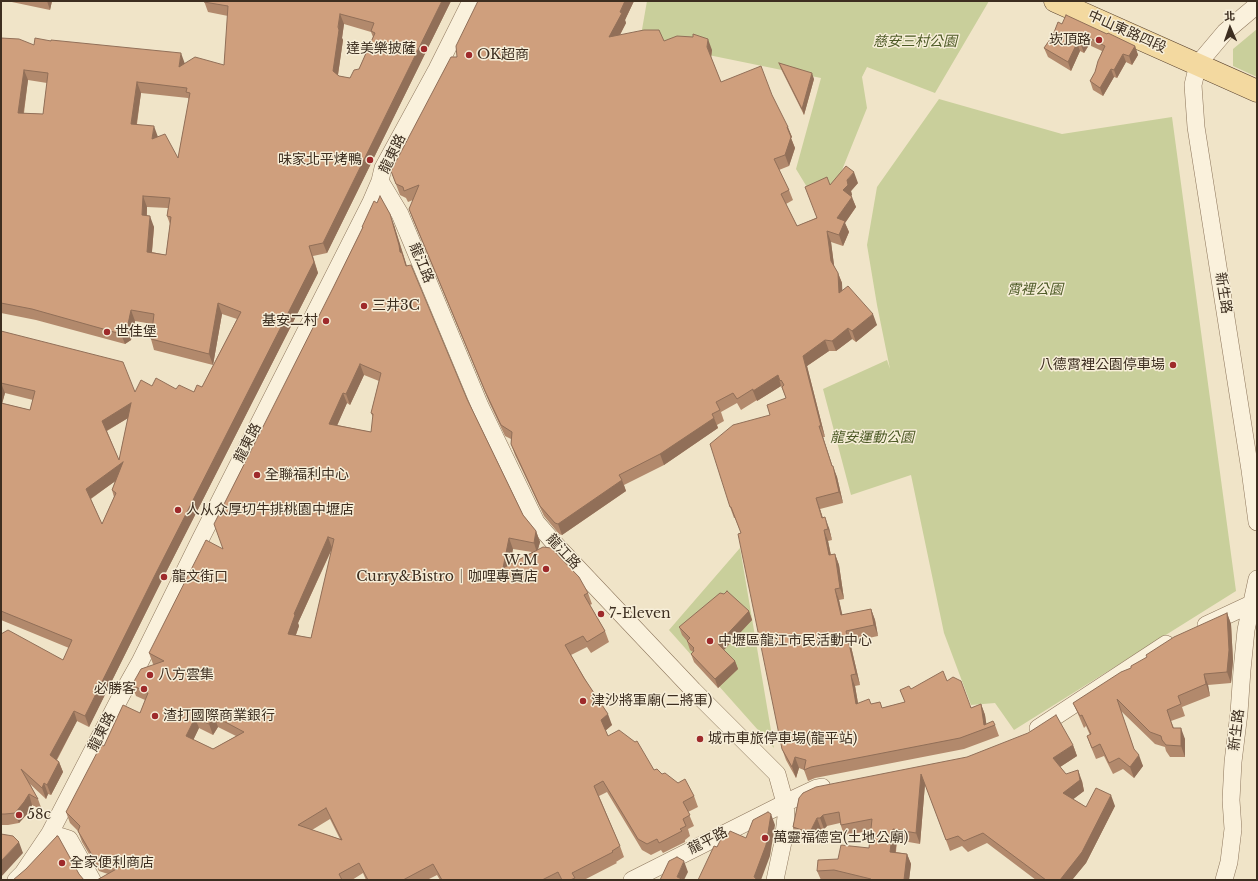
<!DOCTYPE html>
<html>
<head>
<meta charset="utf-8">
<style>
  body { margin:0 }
  #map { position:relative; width:1258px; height:881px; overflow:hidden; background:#f0e4c8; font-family:"Libre Baskerville","Noto Sans TC",serif }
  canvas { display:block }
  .frame { position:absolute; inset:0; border:2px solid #3d2e20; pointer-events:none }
  .north { position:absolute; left:1210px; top:8px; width:40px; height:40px; -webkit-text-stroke:3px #f7eed8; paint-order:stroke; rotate:358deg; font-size:11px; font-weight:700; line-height:16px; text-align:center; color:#3d2e20 }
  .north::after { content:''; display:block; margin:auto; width:14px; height:18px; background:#3d2e20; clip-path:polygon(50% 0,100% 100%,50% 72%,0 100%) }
</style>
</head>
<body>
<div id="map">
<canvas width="1258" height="881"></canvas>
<div class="frame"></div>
<div class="north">北</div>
</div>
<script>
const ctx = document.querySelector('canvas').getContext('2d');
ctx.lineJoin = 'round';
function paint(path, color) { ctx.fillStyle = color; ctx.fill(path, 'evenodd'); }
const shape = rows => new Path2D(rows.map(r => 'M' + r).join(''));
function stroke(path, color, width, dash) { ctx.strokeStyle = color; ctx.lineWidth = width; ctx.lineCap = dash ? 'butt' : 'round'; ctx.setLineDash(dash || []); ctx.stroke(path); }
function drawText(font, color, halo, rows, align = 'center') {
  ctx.font = font + ' "Libre Baskerville","Noto Sans TC",serif'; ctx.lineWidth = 3; ctx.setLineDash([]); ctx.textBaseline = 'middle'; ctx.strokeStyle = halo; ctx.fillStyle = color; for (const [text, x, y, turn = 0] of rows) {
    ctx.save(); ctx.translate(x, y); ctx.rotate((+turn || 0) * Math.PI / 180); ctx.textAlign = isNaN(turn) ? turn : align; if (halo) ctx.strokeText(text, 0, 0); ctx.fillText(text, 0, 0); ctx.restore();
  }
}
paint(shape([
  [647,1,989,1,935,93,867,67,862,77,867,108,836,185,813,197,796,169,821,78,640,41],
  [1257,29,1257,77,1233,66,1233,49],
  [939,99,1062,134,1172,117,1236,591,1014,730,995,703,971,705,944,633,911,475,851,495,823,389,887,360,890,369,877,305,867,245,877,187],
  [740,548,774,748,669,630]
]), '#c9cf9b');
const minor = shape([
  [1257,5,1225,32,1198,64,1193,85,1196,127,1250,470,1257,522],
  [380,181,400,214,480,406,536,522,556,545,693,690,777,774,785,803,786,817,783,842,775,880],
  [1206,625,1251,604],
  [1038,728,1166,644],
  [50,833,69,839,92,880],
  [16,880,23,873,50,833,122,694,140,662,200,540,371,202,380,181,383,168,437,69,471,1],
  [632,880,785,803,817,788,822,787],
  [1224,880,1229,862,1233,829,1231,800,1233,762,1239,713,1242,670,1246,630,1257,579]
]);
const major = shape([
  [1055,1,1257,91]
]);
stroke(minor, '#8d765c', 18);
stroke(major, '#5b4430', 23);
stroke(minor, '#faf1dc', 17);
stroke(major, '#f3d9a0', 22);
paint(shape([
  [7,1,52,1,50,10],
  [204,1,451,1,327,253,313,256,318,273,158,588,89,727,77,721,57,760,59,762,63,772,51,795,48,794,46,799,30,784,38,799,42,810,32,805,28,813,19,823,8,825,1,825,1,634,63,660,69,648,1,620,1,331,135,392,152,386,194,392,202,387,237,319,222,314,213,365,154,350,151,339,152,324,135,321,131,340,125,344,36,320,1,313,1,38,34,45,185,64,224,65,228,16,208,12],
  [344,24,371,32,373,37,359,69,350,78,339,76,338,75,343,40,342,38],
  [28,80,47,83,43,114,24,113],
  [141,93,188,98,189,100,178,158,158,137,137,124],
  [147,207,168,208,167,216,170,224,166,255,152,252,154,227,147,216],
  [5,393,33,400,30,410,2,403],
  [128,418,119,460,107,431],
  [115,481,112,490,114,497,102,524,91,499],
  [478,1,634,1,625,20,626,23,620,35,664,41,712,50,711,57,721,82,772,95,792,137,791,138,795,148,789,166,779,170,789,190,793,200,786,204,797,226,816,218,830,185,858,183,851,191,852,195,851,196,856,207,845,223,849,232,843,246,831,242,834,266,838,273,842,283,842,290,877,325,856,342,852,339,836,351,829,351,807,366,825,437,823,437,832,466,837,477,843,503,820,509,823,518,829,528,832,540,828,541,831,555,835,554,839,565,844,599,839,600,842,615,871,609,875,620,878,636,850,642,860,685,855,686,858,703,871,704,880,702,882,708,905,702,900,690,911,689,947,681,971,708,981,704,985,715,986,724,995,725,999,736,964,749,815,778,808,781,804,770,799,768,796,778,786,760,782,749,741,533,735,518,734,518,730,507,770,415,786,398,781,386,757,401,757,400,741,410,737,403,721,412,724,421,717,425,718,428,664,465,624,485,626,491,562,535,559,534,544,516,515,455,511,444,511,439,505,436,489,402,413,220,409,209,413,200,408,202,406,198,400,195,391,171,457,57],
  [1062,24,1135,46,1138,55,1132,65,1126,62,1117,78,1114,77,1103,96,1093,90,1090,81,1095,72,1102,51,1089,45,1084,53,1080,51,1071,71,1048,57,1044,48],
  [779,63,814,79,804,115,781,69],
  [394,225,407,266,467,399,523,515,536,531,540,542,538,549,588,593,592,604,590,605,605,631,609,642,591,653,587,647,571,655,612,725,605,731,608,736,654,770,662,774,694,796,698,807,688,812,694,826,688,829,690,836,685,840,685,842,663,853,661,850,651,855,642,850,607,792,599,796,620,846,624,857,616,862,617,863,584,880,440,880,437,875,427,880,366,880,363,873,352,880,97,880,108,874,99,871,82,842,78,831,70,823,66,812,104,746,140,713,145,700,136,696,132,685,154,665,153,664,149,653,223,549,334,286,362,229,362,227],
  [364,375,379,381,371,413,373,417,371,432,337,425,347,403,350,405],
  [332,549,311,638,296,635,299,626,298,623],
  [513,549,532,552,510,565],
  [218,727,236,736,213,749,193,740,199,728,213,735],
  [330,819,340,839,312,830],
  [749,611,752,620,724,650,735,661,738,669,718,688,694,662,691,654,693,652,690,650,687,641,682,635,679,627],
  [1227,613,1231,624,1233,661,1231,683,1208,685,1210,696,1182,707,1185,716,1171,721,1174,728,1185,739,1185,757,1170,757,1166,751,1165,747,1155,744,1121,711,1134,749,1143,766,1134,778,1123,769,1113,774,1104,756,1096,759,1091,747,1087,736,1090,735,1086,726,1084,728,1078,714,1073,703],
  [1073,745,1077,756,1060,767,1066,774,1082,781,1084,791,1073,799,1086,807,1115,806,1086,863,1072,880,1036,880,987,843,968,852,962,846,950,851,925,784,920,844,897,840,896,852,907,854,911,864,909,880,821,880,817,871,838,859,869,848,871,831,844,835,840,823,827,826,824,829,821,829,814,841,809,842,797,837,793,827,799,798]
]), '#b2896c');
paint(shape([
  [47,1,52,1,50,10],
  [442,1,451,1,327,253,323,243],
  [625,1,634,1,625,20,626,23,613,48,609,37],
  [340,14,344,24,342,38,343,40,337,81,333,71],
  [1086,36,1089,45,1084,53,1081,45],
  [708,39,712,50,711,58,707,47],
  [1077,43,1080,51,1071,71,1068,62],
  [1135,46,1138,55,1132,65,1129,56],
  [181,53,185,64,183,78,179,67],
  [1123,54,1126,62,1117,78,1114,70],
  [1111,69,1114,77,1103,96,1100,88],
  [24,70,28,80,22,123,18,113],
  [812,73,814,79,804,115,802,109],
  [137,82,141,93,135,134,131,124],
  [154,126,158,137,152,139],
  [787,127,788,127,792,137,791,138,795,148,789,166,785,155],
  [854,172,858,183,851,191,852,195,847,201,843,190,847,180],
  [143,196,147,207,146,226,142,215],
  [852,197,856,207,845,223,849,232,843,246,839,235,837,218],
  [390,214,394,225,410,277,400,252],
  [150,216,154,227,151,262,147,252],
  [827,231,831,242,835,272,831,261],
  [309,246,318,273,158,588,89,727,85,716],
  [838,273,842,283,843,304,839,293],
  [218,303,222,314,213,365,209,354],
  [131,310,135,321,131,340,125,344,121,334],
  [873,314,877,325,856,342,852,331],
  [848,328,852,339,836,351,832,341],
  [825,340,829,351,807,366,825,437,821,426,803,356],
  [360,364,364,375,350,405,346,394],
  [778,375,781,386,757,401,753,391],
  [1,383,5,393,1,408],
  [343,393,347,403,333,435,329,424],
  [131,403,135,414,106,431,102,421],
  [714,418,718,428,664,465,660,454],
  [819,426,823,437,836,477,832,466],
  [123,462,127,473,90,499,86,489],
  [833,466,837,477,843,503,839,492],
  [622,480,626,491,562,535,558,524],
  [816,498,820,509,826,529,822,518],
  [825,517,829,528,832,540,828,529],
  [824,530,828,541,833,566,829,555],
  [536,531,540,542,537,553,534,543],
  [328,537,332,548,298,623,299,626,292,645,288,634,294,614],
  [509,538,513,549,507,579,503,568],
  [835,554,839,565,844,599,840,588],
  [835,589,839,600,845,626,841,615],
  [871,609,875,620,878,636,874,625],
  [749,611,752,620,721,653,718,644],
  [1227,613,1231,624,1233,661,1231,683,1227,672],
  [846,631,850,642,860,685,856,674],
  [735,661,738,669,718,688,715,679],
  [1204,674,1208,685,1210,696,1206,684],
  [851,675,855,686,860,715,856,704],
  [981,704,985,715,987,728,984,725],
  [74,711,77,721,53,766,50,755],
  [608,714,612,725,605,731,601,720],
  [214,716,218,727,213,735,209,724],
  [195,718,199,728,190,747,186,736],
  [1181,728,1185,739,1185,757,1181,746],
  [1073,745,1077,756,1057,769,1053,758],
  [1139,755,1143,766,1134,778,1130,767],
  [795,757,799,768,796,778,792,767],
  [59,762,63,772,51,795,47,785],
  [1078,770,1082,781,1084,791,1067,804,1063,793],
  [921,774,925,784,920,844,916,833],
  [44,783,48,794,46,799,42,788],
  [29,794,32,805,28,813,19,823,15,813],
  [1111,795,1115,806,1086,863,1072,880,1060,880],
  [771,814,775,825,770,856,761,880,755,880,754,877],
  [823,815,827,826,824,829,820,818],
  [817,818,821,829,814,841,811,830],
  [893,829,897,840,894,863,890,852],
  [19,842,23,853,1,877,1,861],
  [907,854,911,864,909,880,904,880],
  [684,861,688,872,684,880,677,877]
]), '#916f58');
const building = shape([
  [204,1,442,1,323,243,309,246,314,262,154,577,85,716,74,711,50,755,59,762,47,785,44,783,42,788,21,769,38,799,29,794,24,802,15,813,5,814,1,814,1,634,8,630,63,660,72,640,1,611,1,403,30,410,35,391,1,383,1,384,1,331,123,362,135,392,141,380,152,386,156,378,176,389,179,385,194,392,197,385,202,387,241,312,218,303,209,354,151,339,154,314,131,310,127,329,121,334,32,309,1,303,1,38,19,39,34,45,35,38,51,41,51,40,181,53,179,67,195,57,224,65,228,6,204,2,204,1],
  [340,14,374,23,371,31,375,33,359,69,354,70,350,78,339,76,333,71,339,30,338,27,340,14],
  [24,70,48,73,43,114,18,113,24,70],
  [137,82,187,88,186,92,190,93,178,158,165,134,152,139,154,126,131,124,137,82],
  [143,196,170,198,167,216,171,217,166,255,147,252,150,216,142,215,143,196],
  [131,403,119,460,102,421,131,403],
  [123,462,112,490,116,493,102,524,86,489,123,462],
  [478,1,625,1,620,12,622,13,609,37,644,30,659,30,664,41,677,36,693,37,693,34,708,39,707,47,721,82,761,66,772,95,788,127,787,127,791,137,785,155,774,159,789,190,781,194,797,226,817,218,805,187,827,177,830,185,846,166,854,172,847,180,848,185,843,190,852,197,837,218,845,221,839,235,827,231,831,261,838,273,839,293,848,286,873,314,852,331,848,328,832,341,825,340,803,356,821,426,819,426,832,466,833,466,839,492,816,498,822,518,825,517,828,529,824,530,829,555,835,554,840,588,835,589,841,615,871,609,874,625,846,631,856,674,851,675,856,704,869,699,871,704,880,702,882,708,905,702,900,690,909,686,911,689,943,671,947,681,953,677,961,681,971,708,981,704,984,725,993,721,995,725,960,738,811,767,804,770,806,760,795,757,792,767,782,749,738,534,741,533,731,507,730,507,710,444,733,425,770,415,767,405,786,398,782,387,784,385,781,380,780,381,778,375,753,391,753,389,737,399,733,393,716,402,720,410,712,414,714,418,660,454,619,475,622,480,558,524,555,523,540,506,511,444,512,432,501,425,485,391,409,209,419,185,404,191,403,187,396,184,391,171,451,57,457,57,456,46,478,1],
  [1066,15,1107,34,1108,33,1135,46,1129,56,1123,54,1114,70,1111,69,1100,88,1090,81,1095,72,1098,61,1105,46,1086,36,1081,45,1077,43,1068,62,1044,48,1053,35,1058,22,1062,24,1066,15],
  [779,63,812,73,802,109,779,63],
  [380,196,390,214,399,245,400,252,402,253,406,266,411,265,467,399,523,515,536,531,534,543,509,538,503,568,543,547,551,548,579,577,588,593,584,595,605,631,587,642,583,636,565,645,584,678,608,714,601,720,608,736,619,730,635,742,637,741,654,770,657,769,662,774,665,773,678,783,685,779,694,796,683,802,690,815,683,819,686,826,680,829,682,831,659,843,657,839,647,844,638,839,603,781,594,786,620,846,612,851,613,852,572,873,575,878,570,880,562,880,558,872,542,880,442,880,433,864,403,880,368,880,359,863,339,874,342,880,97,880,120,867,95,860,78,831,80,826,66,812,101,745,104,746,123,705,140,713,148,693,132,685,141,669,164,661,149,653,206,540,223,549,214,524,334,286,363,227,362,227,374,201,377,203,380,196],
  [360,364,381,373,371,413,373,414,371,432,329,424,343,393,346,394,360,364],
  [328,537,334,539,311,638,288,634,295,615,294,614,328,537],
  [214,716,244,732,213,749,186,736,195,718,209,724,214,716],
  [326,808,342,840,298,825,326,808],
  [727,591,749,611,718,644,735,661,715,679,691,654,694,651,693,649,694,648,687,641,690,638,679,627,720,593,724,594,727,591],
  [1227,613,1229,650,1227,672,1204,674,1206,684,1178,696,1181,704,1167,710,1173,728,1181,728,1181,746,1166,745,1162,740,1161,736,1150,732,1117,699,1134,749,1139,755,1130,767,1119,758,1109,763,1100,744,1092,748,1087,736,1091,734,1082,715,1080,716,1073,703,1121,672,1131,668,1131,666,1147,657,1146,655,1174,637,1227,613],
  [1056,715,1073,745,1053,758,1066,774,1078,770,1080,780,1063,793,1086,807,1096,788,1111,795,1082,852,1060,880,1046,880,983,833,964,841,958,836,946,840,921,774,916,833,893,829,890,852,907,854,904,880,870,880,871,879,834,870,817,871,818,860,838,859,841,845,869,848,872,819,841,825,839,812,823,815,820,818,817,818,811,830,805,831,793,827,799,798,803,793,816,787,967,757,1028,733,1056,715],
  [768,812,771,814,766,845,754,877,756,878,755,880,698,880,714,846,717,847,724,833,728,835,730,831,746,838,753,820,768,812],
  [1,834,13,836,19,842,1,861,1,834],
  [57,836,58,836,79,874,84,880,13,880,26,869,57,836],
  [677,857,684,861,677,877,684,880,660,880,669,861,677,857]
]);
paint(building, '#cf9f7d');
stroke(building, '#916f58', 1);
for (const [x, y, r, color] of [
  [1099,40,4,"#9e2a2b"],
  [424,49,4,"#9e2a2b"],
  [469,55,4,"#9e2a2b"],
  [370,160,4,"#9e2a2b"],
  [364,306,4,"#9e2a2b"],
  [326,321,4,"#9e2a2b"],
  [107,332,4,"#9e2a2b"],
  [1173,365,4,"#9e2a2b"],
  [257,475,4,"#9e2a2b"],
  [178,510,4,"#9e2a2b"],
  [546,569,4,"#9e2a2b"],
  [164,577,4,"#9e2a2b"],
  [601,614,4,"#9e2a2b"],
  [710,641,4,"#9e2a2b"],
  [150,675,4,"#9e2a2b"],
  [144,689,4,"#9e2a2b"],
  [583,701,4,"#9e2a2b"],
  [155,716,4,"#9e2a2b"],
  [700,739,4,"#9e2a2b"],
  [19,815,4,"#9e2a2b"],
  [765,838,4,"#9e2a2b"],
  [62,863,4,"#9e2a2b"]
]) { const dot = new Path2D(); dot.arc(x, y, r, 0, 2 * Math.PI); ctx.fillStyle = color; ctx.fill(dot); stroke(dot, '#f7eed8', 1.5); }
drawText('14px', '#3d2e20', '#f7eed8', [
  ["中山東路四段",1127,32,24],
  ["龍東路",393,154,-64],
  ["龍江路",421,263,67],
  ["新生路",1223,293,81],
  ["龍東路",248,443,-63],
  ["龍江路",563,552,47],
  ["新生路",1237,730,-83],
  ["龍東路",102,732,-63],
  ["龍平路",708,841,-27]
]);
drawText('14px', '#3d2e20', '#f7eed8', [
  ["崁頂路",1091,40,"right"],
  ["達美樂披薩",416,49,"right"],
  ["OK超商",477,55],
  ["味家北平烤鴨",362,160,"right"],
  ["三井3C",372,306],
  ["基安二村",318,321,"right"],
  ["世佳堡",115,332],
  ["八德霄裡公園停車場",1165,365,"right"],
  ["全聯福利中心",265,475],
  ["人从众厚切牛排桃園中壢店",186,510],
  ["W.M",538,561,"right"],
  ["Curry&Bistro｜咖哩專賣店",538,577,"right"],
  ["龍文街口",172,577],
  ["7-Eleven",609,614],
  ["中壢區龍江市民活動中心",718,641],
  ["八方雲集",158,675],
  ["必勝客",136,689,"right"],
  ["津沙將軍廟(二將軍)",591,701],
  ["渣打國際商業銀行",163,716],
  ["城市車旅停車場(龍平站)",708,739],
  ["58c",27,815],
  ["萬靈福德宮(土地公廟)",773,838],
  ["全家便利商店",70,863]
], 'left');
drawText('italic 14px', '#4d5a26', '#f7eed8', [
  ["慈安三村公園",915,42],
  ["霄裡公園",1035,290],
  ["龍安運動公園",872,438]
]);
</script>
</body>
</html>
